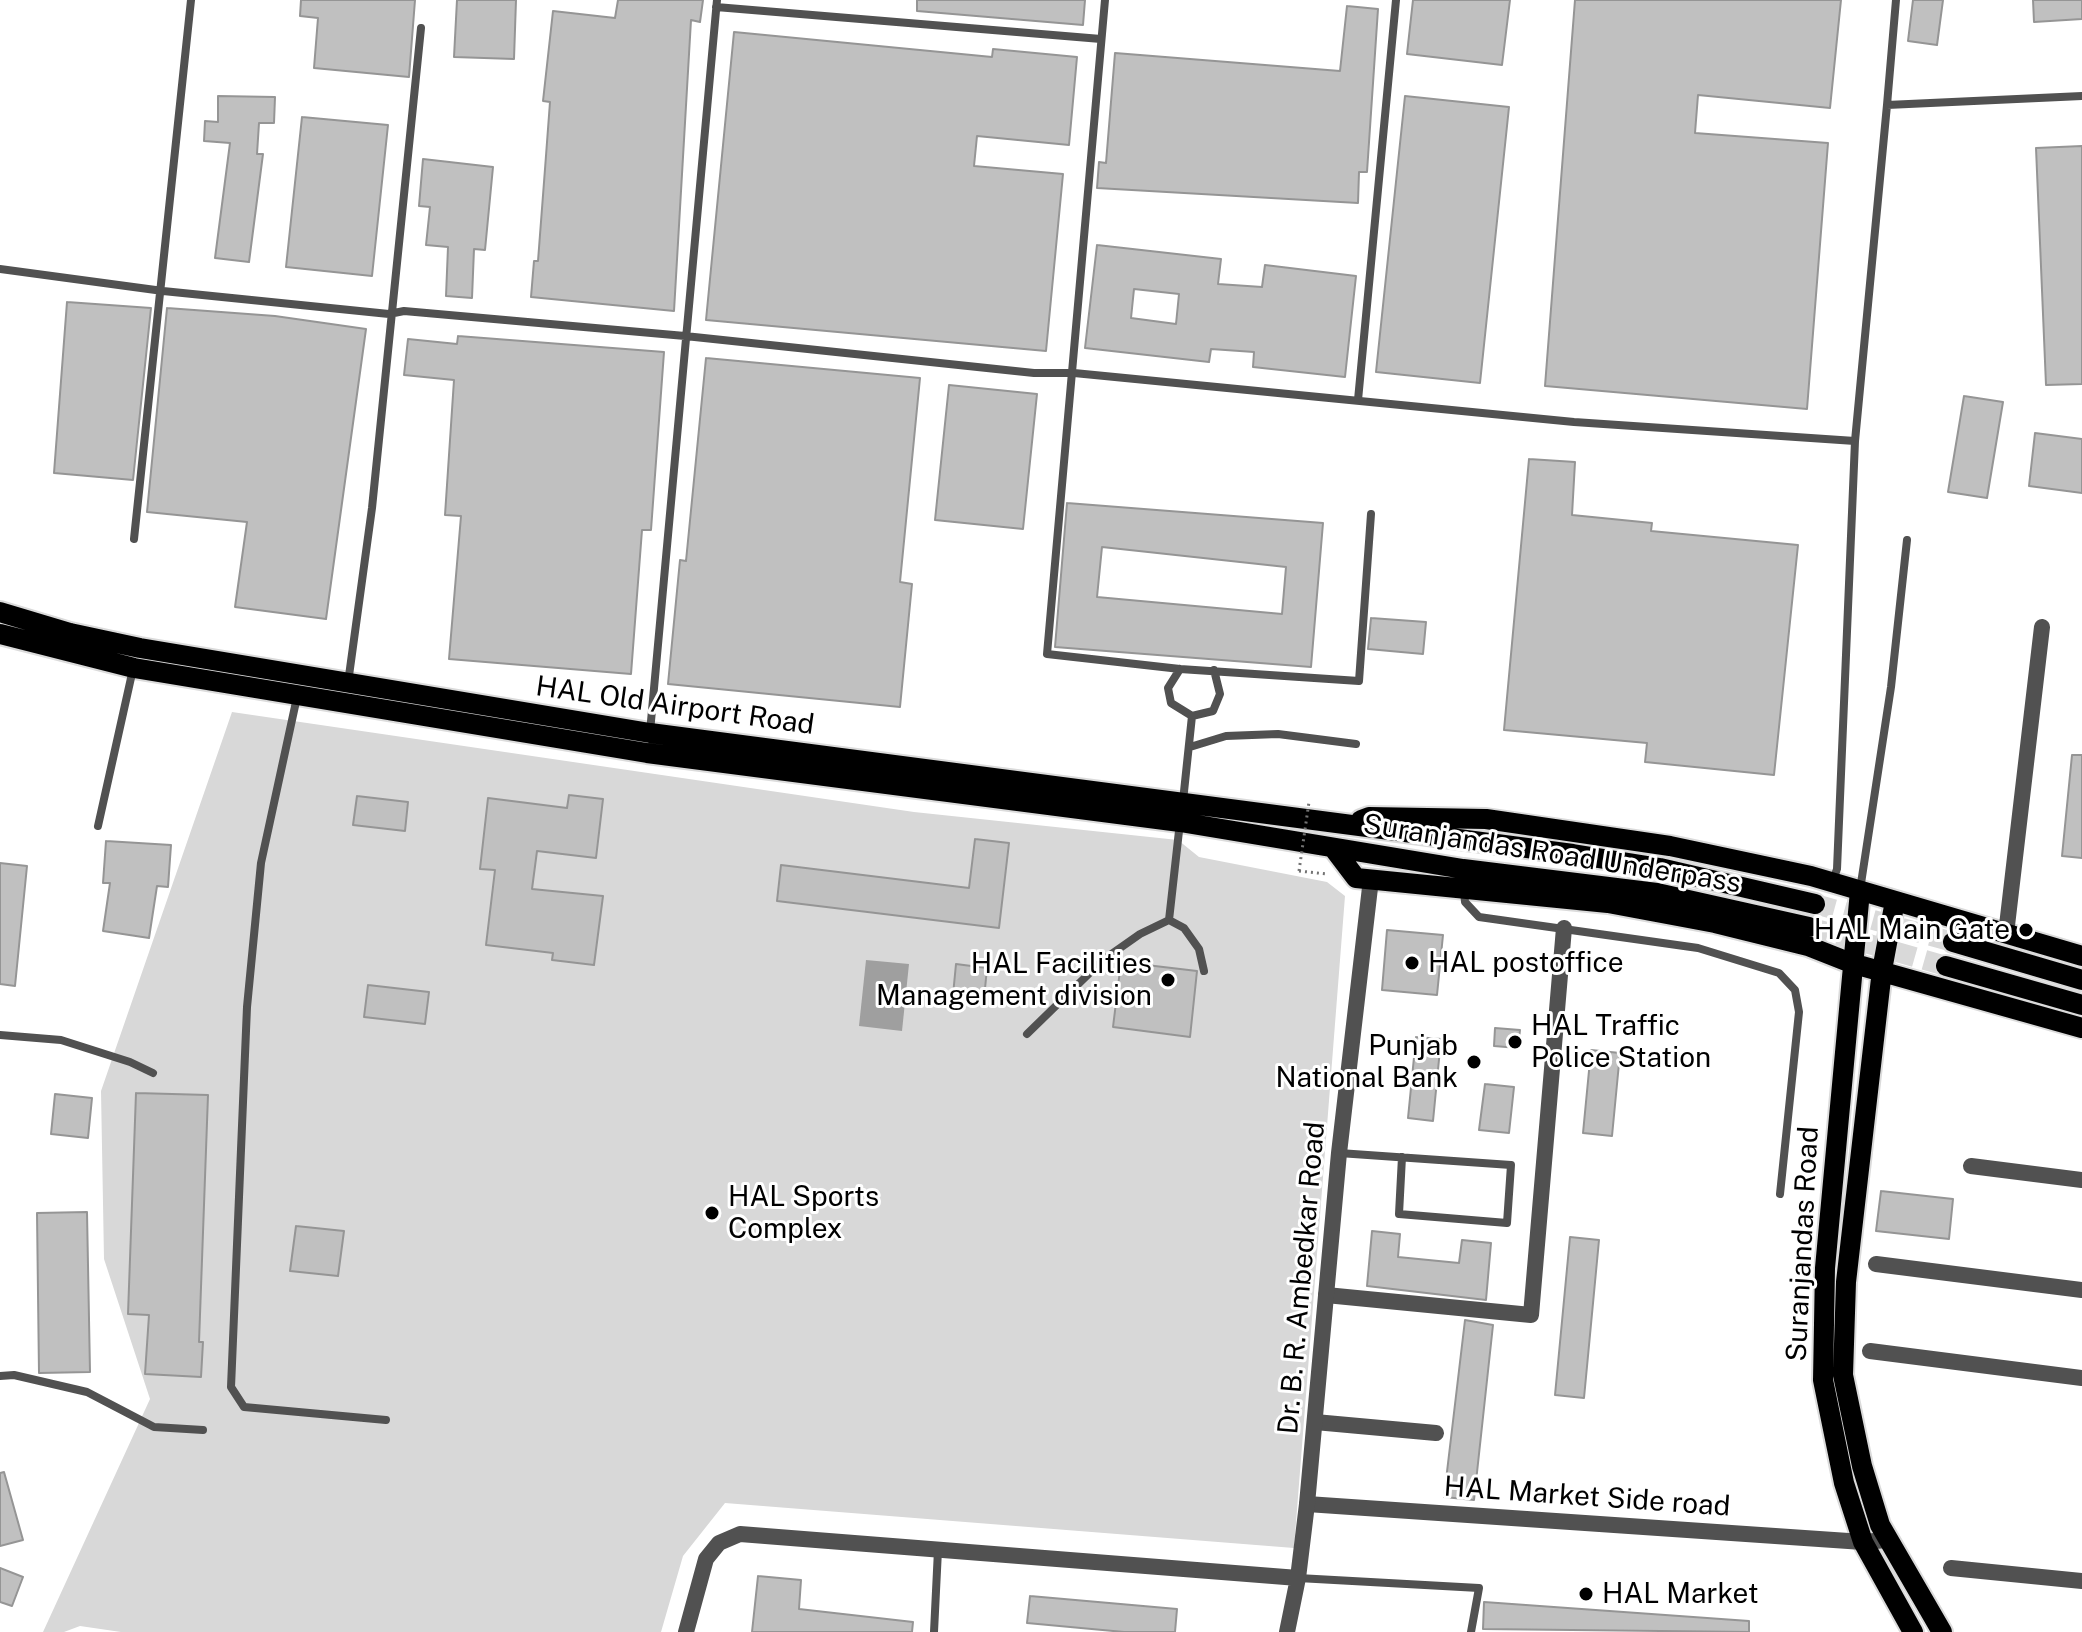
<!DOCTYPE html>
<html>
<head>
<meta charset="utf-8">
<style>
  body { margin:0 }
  canvas { display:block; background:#fff }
</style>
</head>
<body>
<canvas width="2082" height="1632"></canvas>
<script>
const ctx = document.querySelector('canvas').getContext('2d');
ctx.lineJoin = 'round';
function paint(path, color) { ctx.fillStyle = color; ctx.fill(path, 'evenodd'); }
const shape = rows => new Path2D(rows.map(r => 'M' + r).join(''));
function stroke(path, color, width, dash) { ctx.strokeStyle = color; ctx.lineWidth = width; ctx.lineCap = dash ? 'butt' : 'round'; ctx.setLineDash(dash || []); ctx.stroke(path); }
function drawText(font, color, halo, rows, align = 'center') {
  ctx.font = font + ' "Public Sans",sans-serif'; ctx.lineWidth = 6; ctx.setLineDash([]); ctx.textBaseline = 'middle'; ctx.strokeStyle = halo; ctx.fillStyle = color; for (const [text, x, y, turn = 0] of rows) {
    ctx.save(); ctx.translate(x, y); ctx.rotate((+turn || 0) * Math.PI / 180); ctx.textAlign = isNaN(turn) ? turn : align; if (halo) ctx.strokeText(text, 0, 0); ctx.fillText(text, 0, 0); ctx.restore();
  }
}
paint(shape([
  [232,712,914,812,1178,840,1199,857,1327,882,1345,896,1294,1548,725,1503,683,1556,661,1632,121,1632,80,1626,64,1632,43,1632,150,1399,104,1259,101,1091]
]), '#d8d8d8');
paint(shape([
  [866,960,909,964,902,1031,859,1026]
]), '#9f9f9f');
const building = shape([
  [301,0,415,0,409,77,314,68,318,18,300,16,301,0],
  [457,0,516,0,514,59,454,57,457,0],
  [618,0,703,0,700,22,691,20,674,311,531,297,534,261,538,261,545,169,550,102,543,101,553,11,615,18,618,0],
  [917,0,1085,0,1083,25,917,11,917,0],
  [1413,0,1510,0,1502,65,1407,54,1413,0],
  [1575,0,1841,0,1830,108,1698,95,1695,133,1828,143,1807,409,1545,386,1575,0],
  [1913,0,1943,0,1937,45,1908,41,1913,0],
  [2033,0,2082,0,2082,19,2034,22,2033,0],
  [1347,6,1378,9,1367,172,1359,172,1358,203,1097,188,1099,162,1106,163,1115,53,1340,71,1347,6],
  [734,32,992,57,993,49,1077,57,1069,145,977,136,974,166,1063,174,1046,351,706,320,734,32],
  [218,96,275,97,274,123,259,123,257,154,263,154,249,262,215,258,230,143,204,141,205,121,218,122,218,96],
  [1405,96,1509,107,1480,383,1376,372,1405,96],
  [302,117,388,125,372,276,286,267,302,117],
  [2082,146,2082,384,2046,385,2036,148,2082,146],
  [423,159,493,167,485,250,474,249,472,298,446,296,448,247,426,245,430,207,419,206,423,159],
  [1097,245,1221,259,1218,284,1262,287,1265,265,1356,276,1345,377,1253,367,1254,352,1211,349,1209,362,1085,348,1097,245],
  [1134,289,1179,294,1176,324,1131,318,1134,289],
  [67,302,151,308,133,480,54,473,67,302],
  [167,308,275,316,366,329,326,619,235,607,247,522,147,512,167,308],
  [458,336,664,352,651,530,642,530,631,674,449,659,461,516,445,515,454,380,404,375,408,339,457,344,458,336],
  [706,358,920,378,900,582,912,584,900,707,668,684,680,560,686,561,706,358],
  [949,385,1037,394,1023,529,935,520,949,385],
  [1964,396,2003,402,1987,498,1948,492,1964,396],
  [2035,433,2082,439,2082,493,2029,486,2035,433],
  [1529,459,1575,462,1572,515,1652,523,1651,531,1798,545,1774,775,1645,762,1647,743,1504,730,1529,459],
  [1067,503,1323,523,1311,667,1055,647,1067,503],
  [1102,547,1286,567,1282,614,1097,597,1102,547],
  [1371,618,1426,622,1423,654,1368,649,1371,618],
  [2072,755,2082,755,2082,858,2062,856,2072,755],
  [569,795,603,799,596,858,537,851,532,889,603,896,594,965,552,960,553,953,486,945,495,870,480,869,488,798,567,808,569,795],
  [357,796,408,802,405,831,353,825,357,796],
  [975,839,1009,843,999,928,777,901,781,865,969,888,975,839],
  [106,841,171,845,168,887,157,886,149,938,103,931,110,883,103,883,106,841],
  [0,863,27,866,15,986,0,984,0,863],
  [1387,930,1443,935,1437,995,1382,990,1387,930],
  [1121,962,1197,971,1190,1037,1113,1027,1121,962],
  [956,964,987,968,984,999,953,995,956,964],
  [368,985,429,992,425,1024,364,1017,368,985],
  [1495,1028,1520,1030,1518,1048,1494,1046,1495,1028],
  [1416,1037,1441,1039,1433,1121,1408,1118,1416,1037],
  [1591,1050,1620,1053,1612,1136,1583,1133,1591,1050],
  [1485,1084,1514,1087,1509,1133,1479,1130,1485,1084],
  [136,1093,208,1095,199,1342,203,1342,201,1377,145,1374,149,1315,128,1314,136,1093],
  [55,1094,92,1098,88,1138,51,1134,55,1094],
  [1881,1191,1953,1199,1949,1239,1876,1231,1881,1191],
  [87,1212,90,1372,39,1373,37,1213,87,1212],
  [296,1226,344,1231,338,1276,290,1271,296,1226],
  [1372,1231,1400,1234,1398,1257,1459,1263,1462,1240,1491,1243,1486,1300,1367,1286,1372,1231],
  [1570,1237,1599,1240,1584,1398,1555,1395,1570,1237],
  [1465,1320,1493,1325,1474,1500,1444,1497,1465,1320],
  [4,1472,23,1540,0,1546,0,1473,4,1472],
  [0,1568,23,1577,12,1606,0,1602,0,1568],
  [758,1576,801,1580,799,1609,913,1622,912,1632,752,1632,758,1576],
  [1030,1596,1177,1609,1175,1632,1124,1632,1027,1623,1030,1596],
  [1484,1602,1749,1621,1749,1632,1483,1629,1484,1602]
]);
paint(building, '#c0c0c0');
stroke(building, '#959595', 2);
stroke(shape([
  [1815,904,1953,942],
  [1809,927,1946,966]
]), '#d9d9d9', 20, [20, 10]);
const primary = shape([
  [0,612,70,633,140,648,650,733,1573,854,1660,868,1815,904],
  [0,634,134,668,647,753,1180,822,1463,869,1657,893,1809,927],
  [1361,820,1369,817,1486,819,1670,846,1811,876,2082,956],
  [1334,849,1356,878,1608,903,1715,923,1808,946,1851,963,2082,1028],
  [1860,891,1825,1268,1823,1380,1844,1483,1863,1542,1913,1632],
  [1895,901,1882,970,1846,1282,1843,1375,1862,1466,1880,1525,1942,1632],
  [1953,942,2082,980],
  [1946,966,2082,1005]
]);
stroke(primary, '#dbdbdb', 24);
stroke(shape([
  [1299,871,1327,874]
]), '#737373', 3, [2, 4]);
stroke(shape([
  [1105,0,1047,654,1180,669,1359,681,1371,514],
  [716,7,1101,39],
  [1887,105,1896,0],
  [0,269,163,291,389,314,404,311,685,336,1034,373,1074,373,1574,422,1855,441],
  [1358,400,1396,0],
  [134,539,191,0],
  [1180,669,1168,688,1171,703,1192,716],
  [348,683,372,508,421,28],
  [297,697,261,863,247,1007,231,1387,244,1407,386,1420],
  [650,732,717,0],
  [1190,747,1226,736,1278,734,1356,744],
  [1183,801,1192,716,1213,711,1220,694,1214,670],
  [98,826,133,669],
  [1832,883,1837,869,1855,441,1887,105,2082,96],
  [1464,890,1465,902,1479,917,1698,948,1779,973,1795,990,1799,1012,1780,1194],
  [1860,890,1891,687,1907,540],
  [1169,920,1184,928,1199,949,1204,971],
  [1027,1034,1103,960,1140,934,1169,920,1180,822],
  [0,1035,61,1040,130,1062,153,1073],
  [1339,1153,1511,1165,1507,1223,1399,1214,1402,1157],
  [0,1376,14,1375,87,1392,154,1427,203,1430],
  [1298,1578,1479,1588,1471,1632],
  [934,1632,938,1550]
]), '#515151', 8);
stroke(shape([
  [2006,934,2042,627],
  [1971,1166,2082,1180],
  [1876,1264,2082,1290],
  [1326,1295,1531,1315,1564,928],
  [1870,1351,2082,1378],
  [1315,1422,1436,1433],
  [1307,1504,1863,1542,1887,1540],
  [1951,1568,2082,1581]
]), '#515151', 16);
stroke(shape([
  [686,1632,706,1559,719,1543,740,1534,1298,1578],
  [1287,1632,1298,1578,1307,1504,1339,1153,1371,879]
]), '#515151', 16);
stroke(primary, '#000', 20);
stroke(shape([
  [1299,871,1309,802]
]), '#737373', 3, [2, 4]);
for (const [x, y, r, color] of [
  [2026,930,8,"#000"],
  [1412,963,8,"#000"],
  [1168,980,8,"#000"],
  [1515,1042,8,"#000"],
  [1474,1062,8,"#000"],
  [712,1213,8,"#000"],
  [1586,1594,8,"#000"]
]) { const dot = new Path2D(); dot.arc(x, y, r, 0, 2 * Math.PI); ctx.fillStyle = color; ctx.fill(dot); stroke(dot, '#fff', 3); }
drawText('28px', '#000', '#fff', [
  ["HAL Old Airport Road",675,706,8],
  ["Suranjandas Road Underpass",1552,854,9],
  ["Suranjandas Road",1803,1244,-87],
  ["Dr. B. R. Ambedkar Road",1302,1278,-85],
  ["HAL Market Side road",1587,1497,4]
]);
drawText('28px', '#000', '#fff', [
  ["HAL Main Gate",2010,930,"right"],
  ["HAL postoffice",1428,963],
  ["HAL Facilities",1152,964,"right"],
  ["Management division",1152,996,"right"],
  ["HAL Traffic",1531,1026],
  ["Police Station",1531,1058],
  ["Punjab",1458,1046,"right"],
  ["National Bank",1458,1078,"right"],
  ["HAL Sports",728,1197],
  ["Complex",728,1229],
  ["HAL Market",1602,1594]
], 'left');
</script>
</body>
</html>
